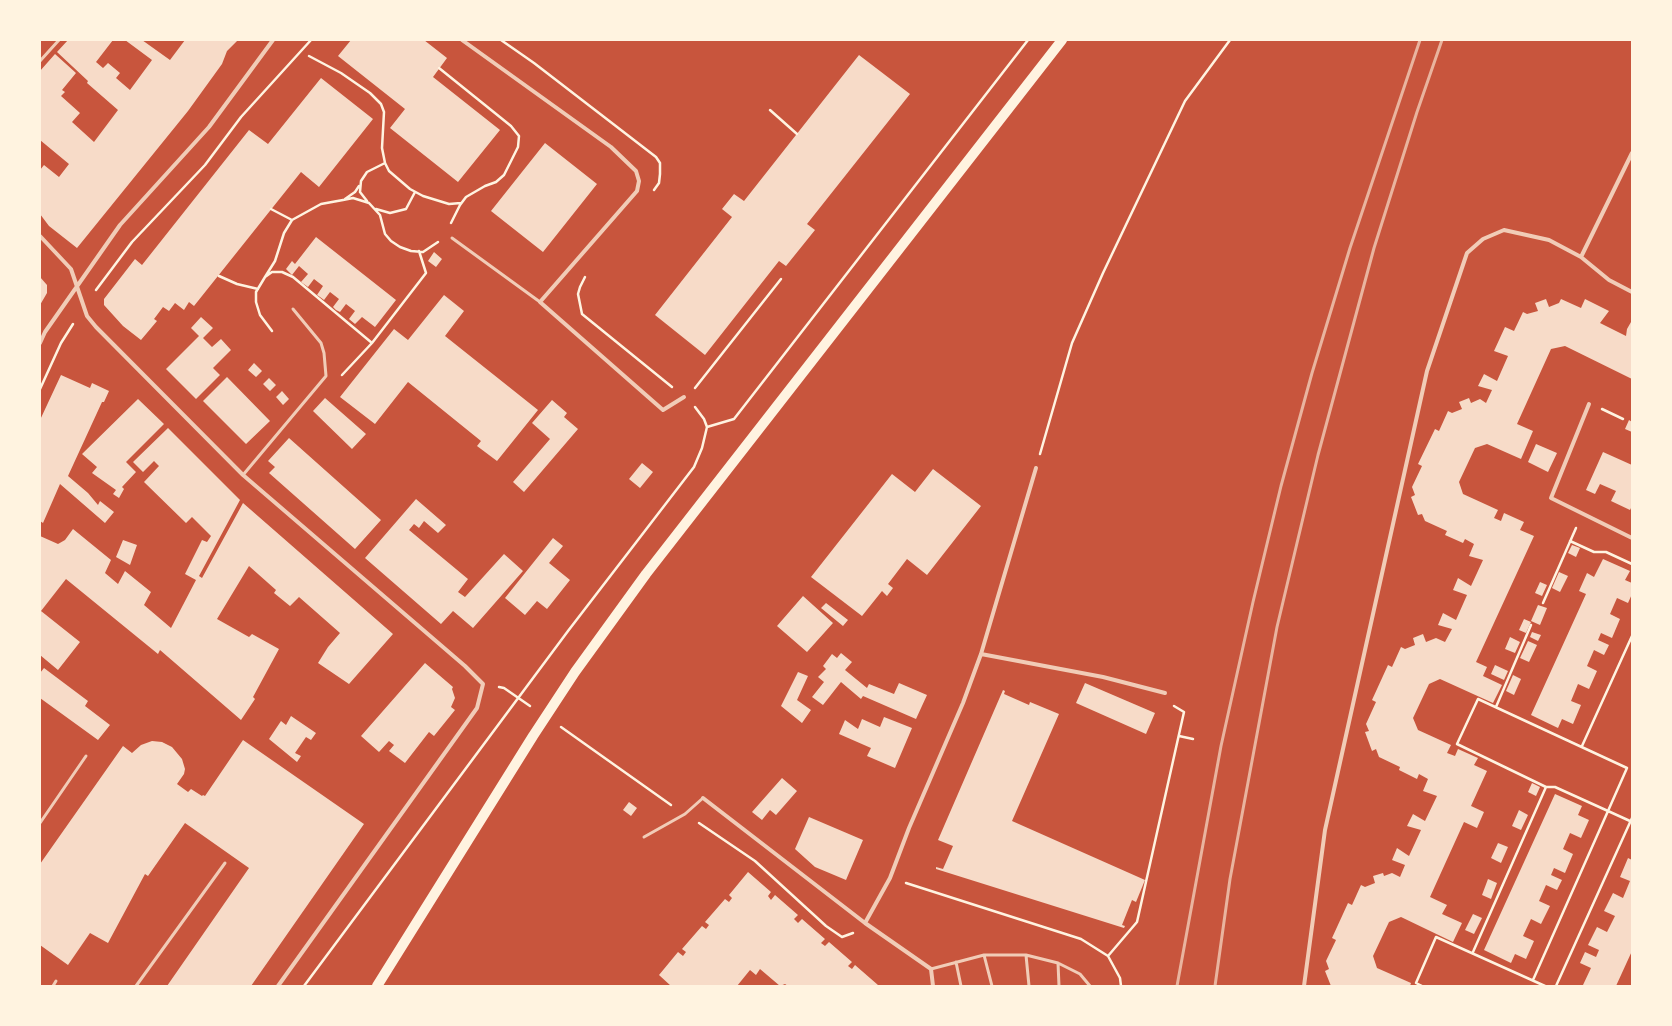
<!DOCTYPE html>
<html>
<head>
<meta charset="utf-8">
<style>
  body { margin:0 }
  #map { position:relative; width:1672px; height:1026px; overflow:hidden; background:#c8553d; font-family:Literata,serif }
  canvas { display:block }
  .frame { position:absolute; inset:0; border:41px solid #fff3e0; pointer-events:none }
</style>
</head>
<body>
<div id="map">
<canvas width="1672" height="1026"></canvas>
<div class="frame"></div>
</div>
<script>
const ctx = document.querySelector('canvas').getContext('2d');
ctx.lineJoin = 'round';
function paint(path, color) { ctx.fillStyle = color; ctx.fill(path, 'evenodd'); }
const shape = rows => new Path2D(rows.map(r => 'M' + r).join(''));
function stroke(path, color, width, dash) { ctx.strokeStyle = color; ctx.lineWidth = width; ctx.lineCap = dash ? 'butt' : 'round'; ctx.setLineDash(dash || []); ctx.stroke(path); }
paint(shape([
  [68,40,113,40,96,62,103,68,108,63,120,73,116,78,130,90,152,60,125,40,142,40,170,60,185,40,238,40,227,51,222,64,188,111,77,248,49,226,40,214,40,170,44,165,59,177,69,164,40,140,40,71,55,54,76,73,62,90,65,92,61,96,80,113,72,122,94,142,118,110,87,83,88,81,57,52],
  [351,40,424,40,447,58,433,77,500,130,458,182,390,128,405,109,338,56],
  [859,55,910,94,807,224,815,230,786,266,779,261,705,355,655,315,732,217,722,209,734,194,744,201],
  [321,78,373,119,319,187,301,172,194,306,189,302,184,310,175,303,169,311,163,307,154,319,157,321,141,340,123,326,104,305,104,299,135,259,142,265,249,130,268,144],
  [545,143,597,184,543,252,491,211],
  [316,237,396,300,375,327,362,317,355,324,349,319,355,311,346,304,340,312,336,310,333,307,339,299,330,292,324,300,320,297,317,295,323,286,314,279,308,287,301,282,308,274,299,266,292,275,286,269,292,261,295,264],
  [434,252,442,259,436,267,428,261],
  [40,277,47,285,47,293,40,305],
  [444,295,464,311,445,336,538,410,497,461,477,446,481,441,408,382,375,424,340,397,394,329,408,340],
  [1546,299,1549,307,1559,303,1561,299,1581,308,1585,299,1609,311,1600,323,1626,336,1627,329,1631,322,1632,323,1632,379,1565,346,1551,349,1517,424,1533,431,1521,459,1487,444,1475,448,1459,482,1463,494,1498,510,1494,518,1501,521,1504,513,1524,522,1520,530,1534,536,1476,662,1487,667,1483,676,1502,685,1493,703,1440,679,1429,684,1413,718,1418,730,1451,745,1447,753,1455,756,1458,749,1478,758,1474,765,1487,771,1471,806,1484,812,1477,828,1464,822,1430,897,1447,905,1442,914,1462,923,1453,942,1401,917,1389,922,1373,956,1377,968,1411,983,1410,986,1331,986,1325,971,1329,969,1326,961,1336,940,1332,938,1348,903,1352,905,1361,885,1365,887,1375,883,1373,876,1383,873,1384,876,1392,873,1400,877,1405,865,1392,860,1397,848,1409,856,1421,830,1407,826,1413,814,1425,821,1437,796,1423,791,1428,779,1419,774,1417,779,1399,770,1400,767,1379,757,1376,749,1372,751,1365,732,1369,731,1366,724,1376,702,1372,700,1388,665,1392,667,1401,647,1405,649,1415,645,1413,638,1423,634,1426,642,1436,638,1445,642,1452,629,1438,625,1443,613,1456,620,1467,595,1453,590,1458,578,1471,586,1483,560,1469,556,1474,544,1465,539,1463,543,1445,535,1447,531,1425,521,1422,514,1418,515,1411,497,1415,495,1412,487,1422,466,1418,464,1435,429,1439,431,1448,411,1452,413,1462,409,1459,402,1469,398,1471,403,1480,399,1486,403,1492,390,1478,386,1484,374,1497,381,1508,356,1494,351,1505,327,1514,331,1523,312,1527,314,1538,311,1535,303],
  [201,317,213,328,203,338,212,347,221,339,231,350,213,368,220,375,196,399,166,369,199,336,191,328],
  [254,363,262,371,256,377,248,370],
  [61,375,90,388,92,383,109,391,104,402,102,402,68,476,88,493,98,505,100,501,114,512,105,523,60,484,43,523,40,521,40,420],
  [227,377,270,421,246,444,203,401],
  [269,378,276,385,270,391,263,384],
  [282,391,289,399,283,405,276,397],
  [325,398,366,434,352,449,313,411],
  [138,399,164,424,126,462,136,472,122,487,124,489,119,498,113,494,116,490,92,473,97,467,82,454],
  [552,400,567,413,564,417,578,429,524,492,513,482,550,439,532,423],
  [1629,420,1632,422,1632,432,1625,429],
  [168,428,240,500,199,576,202,578,243,503,393,634,349,684,318,663,328,647,340,633,299,597,290,606,274,593,276,590,249,566,217,619,249,637,252,634,279,649,253,697,255,699,241,720,160,650,158,654,66,579,41,611,80,642,58,670,40,655,40,536,58,544,65,540,73,529,111,560,105,573,118,584,125,571,151,592,144,605,171,628,196,580,185,574,202,540,207,542,211,536,192,517,186,523,144,482,159,466,154,461,143,472,133,462],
  [289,438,381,520,355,549,269,473,275,467,268,461],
  [1536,444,1557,453,1548,472,1528,462],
  [1603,452,1632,465,1632,506,1630,510,1611,501,1616,491,1600,484,1595,494,1586,490],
  [642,463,653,472,640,488,629,479],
  [933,469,981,506,927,575,907,559,888,584,893,588,887,596,882,591,862,616,811,577,892,474,915,492],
  [416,499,446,525,438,533,424,521,419,528,414,524,409,530,468,579,458,592,465,597,504,554,523,571,473,628,453,611,441,624,365,558],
  [553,538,563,546,549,563,570,580,547,609,537,601,525,615,505,598],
  [123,540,137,545,130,565,116,557],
  [1572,545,1580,548,1576,557,1568,553],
  [1603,559,1630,571,1625,580,1632,583,1632,594,1628,603,1617,598,1610,614,1620,619,1612,638,1601,633,1598,640,1609,645,1604,655,1594,650,1587,666,1597,671,1589,689,1578,684,1571,701,1581,705,1573,724,1562,719,1558,728,1531,715,1586,594,1579,591,1587,573,1594,577],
  [1559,572,1568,576,1560,592,1552,588],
  [1540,582,1547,585,1542,596,1535,593],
  [803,596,833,623,807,652,777,626],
  [826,603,848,620,843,626,821,608],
  [1538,605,1547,608,1540,625,1531,621],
  [1524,619,1531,622,1526,633,1519,630],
  [1532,632,1541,635,1538,641,1530,637],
  [1510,637,1520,642,1515,653,1505,649],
  [1528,641,1537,645,1529,662,1520,658],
  [841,653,852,662,845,670,867,688,869,684,894,694,899,683,927,695,916,719,863,696,861,699,841,682,823,705,812,697,824,682,818,677,826,669,823,666,832,654,837,658],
  [425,663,453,687,452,689,455,698,451,707,455,710,434,736,429,732,405,763,389,751,394,745,389,741,379,752,361,736],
  [1495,665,1508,671,1504,680,1491,674],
  [44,668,88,701,85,706,110,725,98,740,40,698,40,673],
  [798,672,808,676,797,700,811,710,802,723,781,706],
  [1513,675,1521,679,1514,695,1506,691],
  [1085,683,1155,713,1146,734,1076,703],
  [1003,690,1005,691,1004,694,1029,705,1030,702,1059,714,1012,821,1145,880,1136,902,1132,900,1122,925,1125,926,1124,928,936,869,936,867,943,869,953,846,938,840],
  [291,716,316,733,311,740,306,737,295,753,301,756,297,762,269,739,281,721,286,725],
  [884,717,912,728,895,768,867,756,871,748,839,734,845,720,858,729,862,719,880,727],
  [243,740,364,824,251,986,167,986,249,868,185,823,148,876,145,874,108,943,90,933,68,965,40,945,40,864,123,746,132,753,141,745,152,741,162,742,172,747,182,759,185,769,184,774,177,784,188,792,191,789,202,796,203,795,205,796],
  [782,778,797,791,776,815,770,810,762,820,752,812],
  [1532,783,1540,787,1536,796,1528,792],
  [1555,794,1582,806,1578,815,1589,820,1581,838,1570,833,1563,849,1573,854,1565,873,1554,868,1551,875,1562,880,1557,890,1546,885,1539,901,1550,906,1541,924,1531,919,1523,936,1534,941,1526,959,1515,954,1511,963,1484,950],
  [629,802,637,808,631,816,623,810],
  [1519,810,1528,815,1521,830,1512,826],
  [809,817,863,840,846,880,815,867,795,849],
  [1498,843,1508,847,1501,863,1491,858],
  [1628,858,1632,860,1632,951,1616,986,1586,986,1583,985,1591,968,1580,963,1585,952,1596,957,1599,950,1588,945,1597,927,1607,932,1615,916,1604,911,1613,893,1623,898,1630,881,1620,877],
  [748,872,771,892,768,896,771,900,775,895,798,915,794,919,798,923,802,919,825,939,821,943,825,946,829,942,852,962,848,966,852,969,855,965,878,985,788,986,785,984,780,986,760,969,756,975,750,970,737,986,671,986,659,975,678,952,683,956,686,952,682,949,702,926,706,929,709,925,705,922,725,899,729,902,732,898,729,895],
  [1488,879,1497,883,1491,899,1482,895],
  [1473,914,1482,918,1474,934,1465,930]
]), '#f7dbc8');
stroke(shape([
  [501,40,534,63,656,157,660,163,660,174,659,183,654,190],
  [309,56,341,73,370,93,381,104,384,112,382,148,385,163,389,171,410,189,423,196,449,204,461,203],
  [439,68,511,126,519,136,518,147,504,175,496,182,485,186,466,197,460,205,451,223],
  [770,110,797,134],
  [345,199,355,192,359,186],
  [367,201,360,192,361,181,367,172,385,163],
  [271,209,292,220],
  [376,209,390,213,406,209,415,192],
  [219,276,237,284,258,289],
  [265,277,275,261,284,233,292,220,321,204,343,200,353,198,369,203,380,215,385,234,391,241,400,247,411,251,423,252,438,242],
  [585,277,580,287,578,294,582,314,672,387],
  [96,290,132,242,205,165,241,117,311,40],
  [272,331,260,315,256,302,256,292,265,277,272,272,282,272,293,277,372,343],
  [342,375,372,343,426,273,419,251],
  [695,388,781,279],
  [40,389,61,343,73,324],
  [695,407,704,419,707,427],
  [1602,409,1623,419],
  [707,427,734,419,1028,40],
  [1040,454,1072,343,1103,273,1185,101,1230,40],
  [1570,541,1594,552,1606,552,1632,564],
  [1543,603,1576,528],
  [499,687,504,688,530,706],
  [1496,707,1531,625],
  [561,727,671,805],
  [1179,736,1193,739],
  [1582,746,1632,636],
  [699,823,755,861,826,926,842,937,853,933],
  [906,883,1081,939,1108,956,1120,978,1121,986],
  [1473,952,1546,787],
  [1108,956,1137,922,1184,712,1174,706],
  [1533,980,1608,811,1627,768,1478,699,1457,744,1546,787,1555,787,1608,811,1630,821],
  [304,986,568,631,694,467,702,448,707,427],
  [1422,986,1416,983,1436,937,1545,986],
  [1556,986,1632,818]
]), '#fff3e0', 2.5);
stroke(shape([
  [40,61,59,40],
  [452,238,540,302],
  [243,475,326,376,324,353,321,343,293,309],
  [40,823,86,756],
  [644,837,685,814,703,798],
  [984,955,992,986],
  [1026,955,1029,986],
  [956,962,961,986],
  [1058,963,1059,986],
  [931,969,984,955,1026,955,1058,963,1080,974,1090,986],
  [53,986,56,981],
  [136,986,225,863]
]), '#f1ccb7', 3);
stroke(shape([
  [462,40,611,147,636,171,639,181,637,191,540,302,663,410,684,397],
  [40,236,71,269,87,316,96,327,243,475,465,666,483,684,477,708,278,986],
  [1581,257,1632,153],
  [40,343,45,332,120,225,209,127,273,40],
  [1589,404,1551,498,1632,538],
  [981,654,1103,677,1165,693],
  [703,798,865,923,931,969,933,986],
  [865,923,890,878,909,828,963,703,981,654,1036,468],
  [1304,986,1325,830,1427,371,1467,253,1483,239,1504,230,1549,240,1581,257,1609,280,1632,292]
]), '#f1ccb7', 4);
stroke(shape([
  [377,986,533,736,575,672,646,574,1062,40]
]), '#fff3e0', 10);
stroke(shape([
  [1177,986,1221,746,1253,602,1281,486,1312,373,1350,248,1420,40],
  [1215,986,1230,879,1277,627,1318,455,1374,248,1417,112,1442,40]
]), '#e9b49f', 3);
</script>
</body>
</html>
